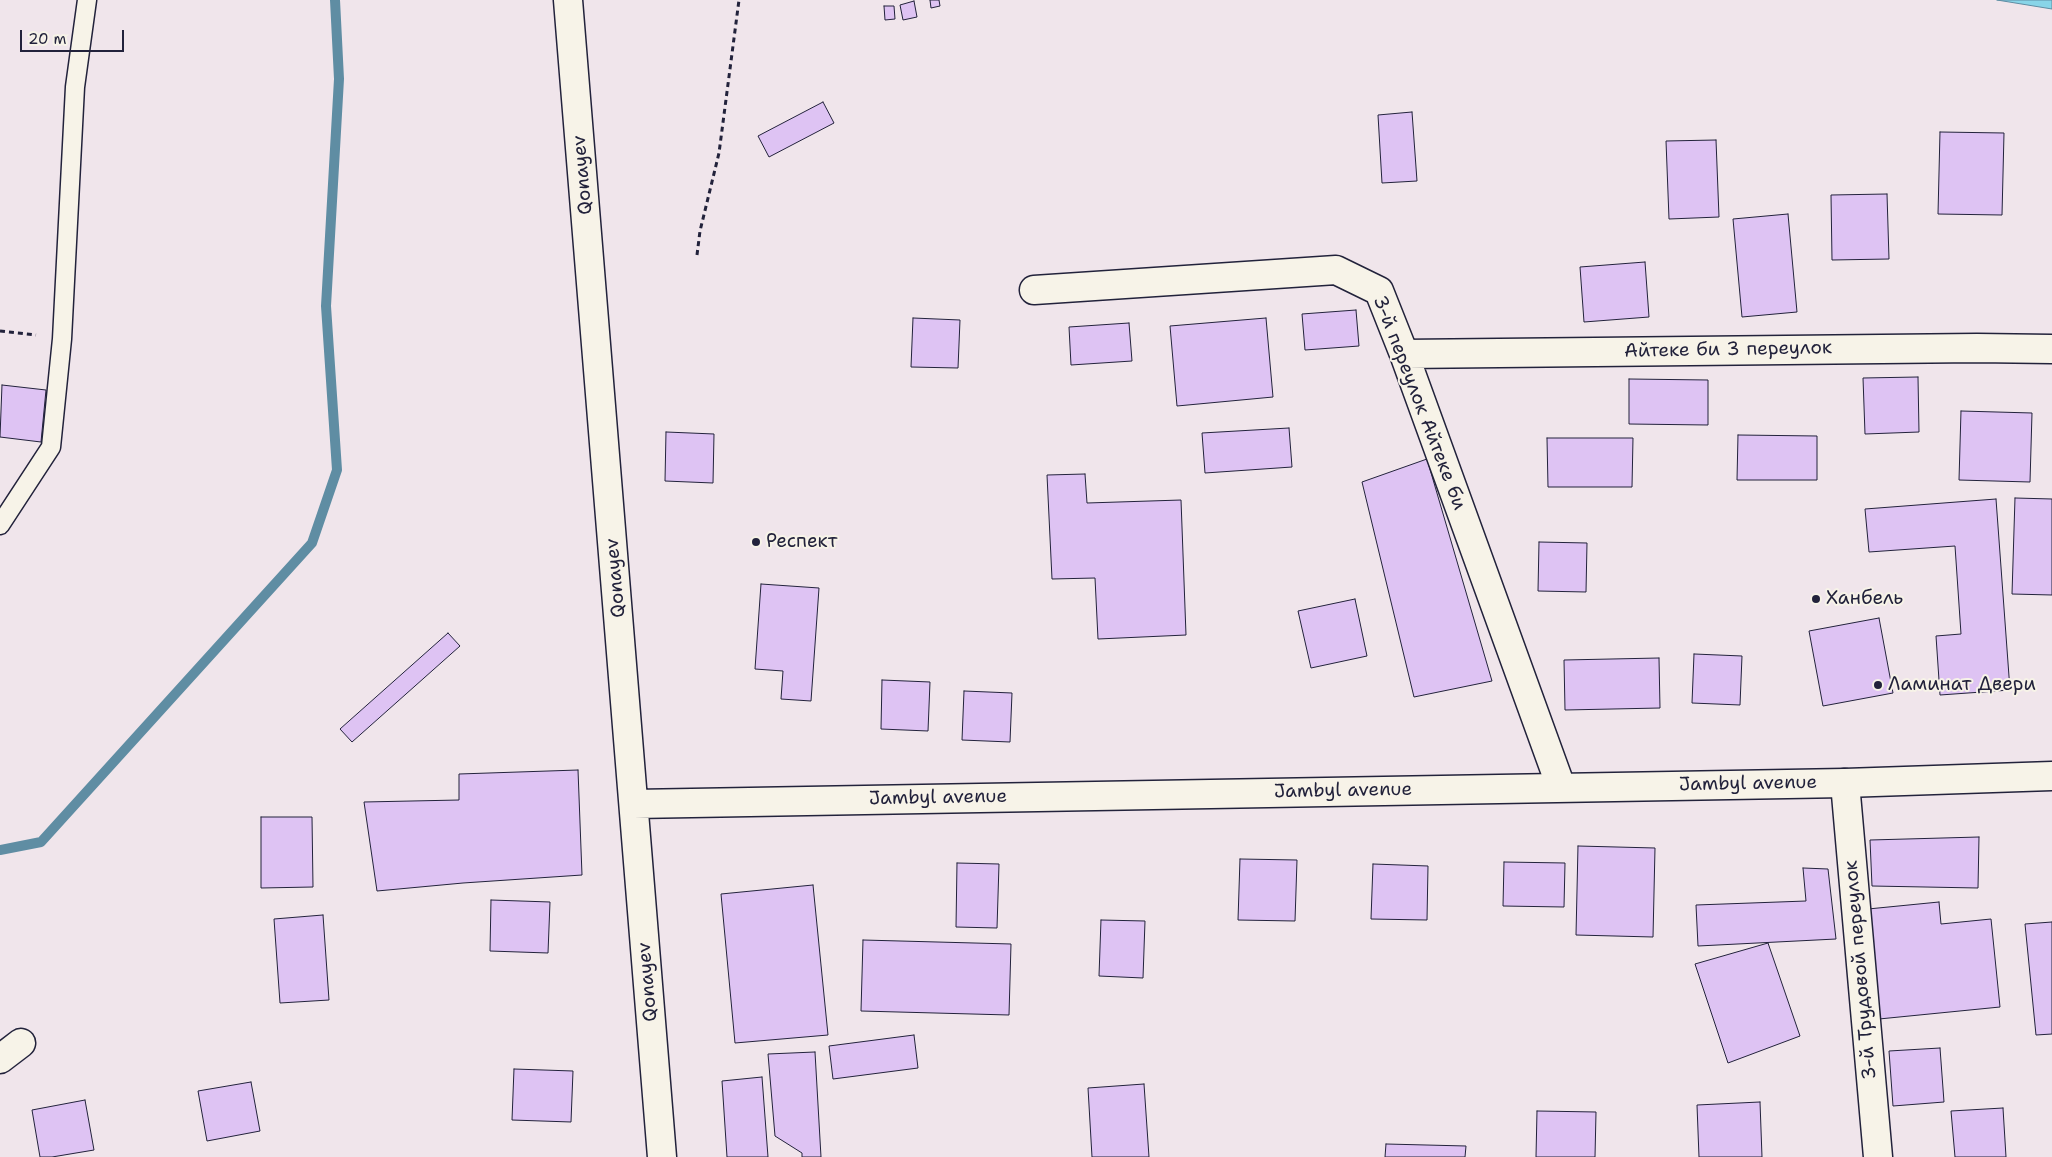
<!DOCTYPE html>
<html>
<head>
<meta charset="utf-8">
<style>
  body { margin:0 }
  #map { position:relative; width:2052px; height:1157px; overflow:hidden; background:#f0e5eb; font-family:"Shantell Sans",sans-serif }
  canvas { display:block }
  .scale { position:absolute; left:20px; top:30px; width:104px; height:22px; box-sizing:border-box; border:2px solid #22223b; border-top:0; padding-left:6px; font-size:15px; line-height:18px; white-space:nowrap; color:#22223b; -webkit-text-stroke:4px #f7f3e8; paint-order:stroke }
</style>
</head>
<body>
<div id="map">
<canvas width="2052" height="1157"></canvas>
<div class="scale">20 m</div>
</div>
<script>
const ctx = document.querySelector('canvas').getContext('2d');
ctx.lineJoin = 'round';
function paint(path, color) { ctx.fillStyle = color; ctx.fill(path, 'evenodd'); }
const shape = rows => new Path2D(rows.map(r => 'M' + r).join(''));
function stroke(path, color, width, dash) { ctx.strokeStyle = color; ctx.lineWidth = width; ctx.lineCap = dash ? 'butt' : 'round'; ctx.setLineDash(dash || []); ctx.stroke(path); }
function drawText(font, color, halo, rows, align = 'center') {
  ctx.font = font + ' "Shantell Sans",sans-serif'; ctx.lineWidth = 4; ctx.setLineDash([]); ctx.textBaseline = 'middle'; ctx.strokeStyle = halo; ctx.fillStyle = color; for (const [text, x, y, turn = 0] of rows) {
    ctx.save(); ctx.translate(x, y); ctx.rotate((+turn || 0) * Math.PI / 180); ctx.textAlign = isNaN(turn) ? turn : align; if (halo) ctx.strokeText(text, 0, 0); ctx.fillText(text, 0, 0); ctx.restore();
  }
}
const water = shape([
  [1997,0,2052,0,2052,9,1997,0]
]);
paint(water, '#88d5e8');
stroke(water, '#5f8da3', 1);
stroke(shape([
  [0,850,41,842,312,543,337,470,326,306,339,79,335,0]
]), '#5f8da3', 10);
const building = shape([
  [930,0,939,0,940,6,931,8,930,0],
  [914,1,917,17,903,20,900,5,914,1],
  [884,6,894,6,895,19,885,20,884,6],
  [823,102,834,123,769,157,758,136,823,102],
  [1412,112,1417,181,1382,183,1378,115,1412,112],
  [1940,132,2004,133,2002,215,1938,214,1940,132],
  [1716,140,1719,217,1669,219,1666,141,1716,140],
  [1887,194,1889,259,1832,260,1831,195,1887,194],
  [1788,214,1797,312,1742,317,1733,219,1788,214],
  [1645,262,1649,317,1584,322,1580,267,1645,262],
  [1356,310,1359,346,1305,350,1302,314,1356,310],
  [913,318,960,320,958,368,911,367,913,318],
  [1266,318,1273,397,1177,406,1170,326,1266,318],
  [1129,323,1132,361,1071,365,1069,327,1129,323],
  [1918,377,1919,432,1865,434,1863,378,1918,377],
  [1629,379,1708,380,1708,425,1629,424,1629,379],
  [2,385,46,390,41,442,0,437,2,385],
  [1961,411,2032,413,2030,482,1959,480,1961,411],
  [1289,428,1292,467,1205,473,1202,433,1289,428],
  [666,432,714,434,713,483,665,481,666,432],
  [1738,435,1817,436,1817,480,1737,480,1738,435],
  [1547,438,1633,438,1632,487,1548,487,1547,438],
  [1427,459,1492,681,1414,697,1362,482,1427,459],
  [1085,474,1087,503,1181,500,1186,635,1098,639,1095,578,1052,579,1047,475,1085,474],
  [2015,498,2052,499,2052,595,2012,594,2015,498],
  [1996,499,2010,690,1940,695,1936,636,1961,634,1955,546,1869,552,1865,509,1996,499],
  [1539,542,1587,543,1586,592,1538,591,1539,542],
  [761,584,819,588,811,701,781,699,783,671,755,669,761,584],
  [1355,599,1367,656,1311,668,1298,611,1355,599],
  [1879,618,1893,693,1823,706,1809,631,1879,618],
  [448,633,460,646,352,742,340,729,448,633],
  [1694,654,1742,656,1740,705,1692,703,1694,654],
  [1659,658,1660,708,1565,710,1564,660,1659,658],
  [882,680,930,682,928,731,881,729,882,680],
  [964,691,1012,693,1010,742,962,740,964,691],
  [578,770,582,875,463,883,377,891,364,802,459,800,459,774,578,770],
  [261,817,312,817,313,887,261,888,261,817],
  [1979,837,1978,888,1872,886,1870,840,1979,837],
  [1578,846,1655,848,1653,937,1576,935,1578,846],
  [1240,859,1297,860,1295,921,1238,920,1240,859],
  [1504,862,1565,863,1564,907,1503,906,1504,862],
  [957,863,999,864,997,928,956,927,957,863],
  [1373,864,1428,866,1427,920,1371,919,1373,864],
  [1803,868,1828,869,1836,939,1698,946,1696,905,1806,901,1803,868],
  [813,885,828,1035,735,1043,721,894,813,885],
  [491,900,550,902,548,953,490,951,491,900],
  [1939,902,1941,924,1991,919,2000,1007,1879,1019,1868,909,1939,902],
  [323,915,329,1000,280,1003,274,919,323,915],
  [1101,920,1145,921,1143,978,1099,976,1101,920],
  [2052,922,2052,1034,2036,1035,2025,924,2052,922],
  [863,940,1011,944,1009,1015,861,1011,863,940],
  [1768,943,1800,1036,1728,1063,1695,964,1768,943],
  [914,1035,918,1068,833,1079,829,1046,914,1035],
  [1940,1048,1944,1102,1893,1106,1889,1051,1940,1048],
  [815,1052,821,1157,802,1157,802,1153,775,1136,768,1054,815,1052],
  [514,1069,573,1071,571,1122,512,1120,514,1069],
  [762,1077,768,1157,727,1157,722,1081,762,1077],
  [251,1082,260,1131,207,1141,198,1091,251,1082],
  [1144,1084,1149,1157,1092,1157,1088,1088,1144,1084],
  [85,1100,94,1150,52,1157,40,1157,32,1110,85,1100],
  [1760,1102,1762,1157,1699,1157,1697,1105,1760,1102],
  [2003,1108,2006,1157,1955,1157,1951,1111,2003,1108],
  [1537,1111,1596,1112,1595,1157,1536,1157,1537,1111],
  [1386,1144,1466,1146,1465,1157,1385,1157,1386,1144]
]);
paint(building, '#dec3f3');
stroke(building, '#22223b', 1);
const service = shape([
  [0,525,51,447,62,339,75,87,87,0]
]);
const minor = shape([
  [1034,290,1336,270,1379,291,1404,354,1561,787],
  [1404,354,1977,348,2052,349],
  [1845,783,1878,1157],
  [0,1059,21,1043]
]);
const secondary = shape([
  [568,0,662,1157],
  [634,804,1845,783,2052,776]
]);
stroke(service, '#22223b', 21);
stroke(minor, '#22223b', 31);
stroke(secondary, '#22223b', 31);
stroke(shape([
  [697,255,700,231,719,153,739,0],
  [0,331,36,335]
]), '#22223b', 3, [5, 4]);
stroke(service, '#f7f3e8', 18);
stroke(minor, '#f7f3e8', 28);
stroke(secondary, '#f7f3e8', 28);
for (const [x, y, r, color] of [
  [756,542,5,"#22223b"],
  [1816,599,5,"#22223b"],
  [1878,685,5,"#22223b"]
]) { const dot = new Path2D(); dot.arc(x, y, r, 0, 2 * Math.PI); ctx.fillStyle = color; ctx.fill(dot); stroke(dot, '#f7f3e8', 2); }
drawText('19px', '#22223b', '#f7f3e8', [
  ["Qonayev",583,175,-95],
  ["Айтеке би 3 переулок",1728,350,-1],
  ["3-й переулок Айтеке би",1419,403,69],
  ["Qonayev",616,578,-95],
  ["Jambyl avenue",1748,784,-1],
  ["Jambyl avenue",1343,791,-1],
  ["Jambyl avenue",938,798,-1],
  ["3-й Трудовой переулок",1861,970,-95],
  ["Qonayev",648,982,-95]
]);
drawText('19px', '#22223b', '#f7f3e8', [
  ["Респект",766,542],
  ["Ханбель",1826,599],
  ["Ламинат Двери",1888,685]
], 'left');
</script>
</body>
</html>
